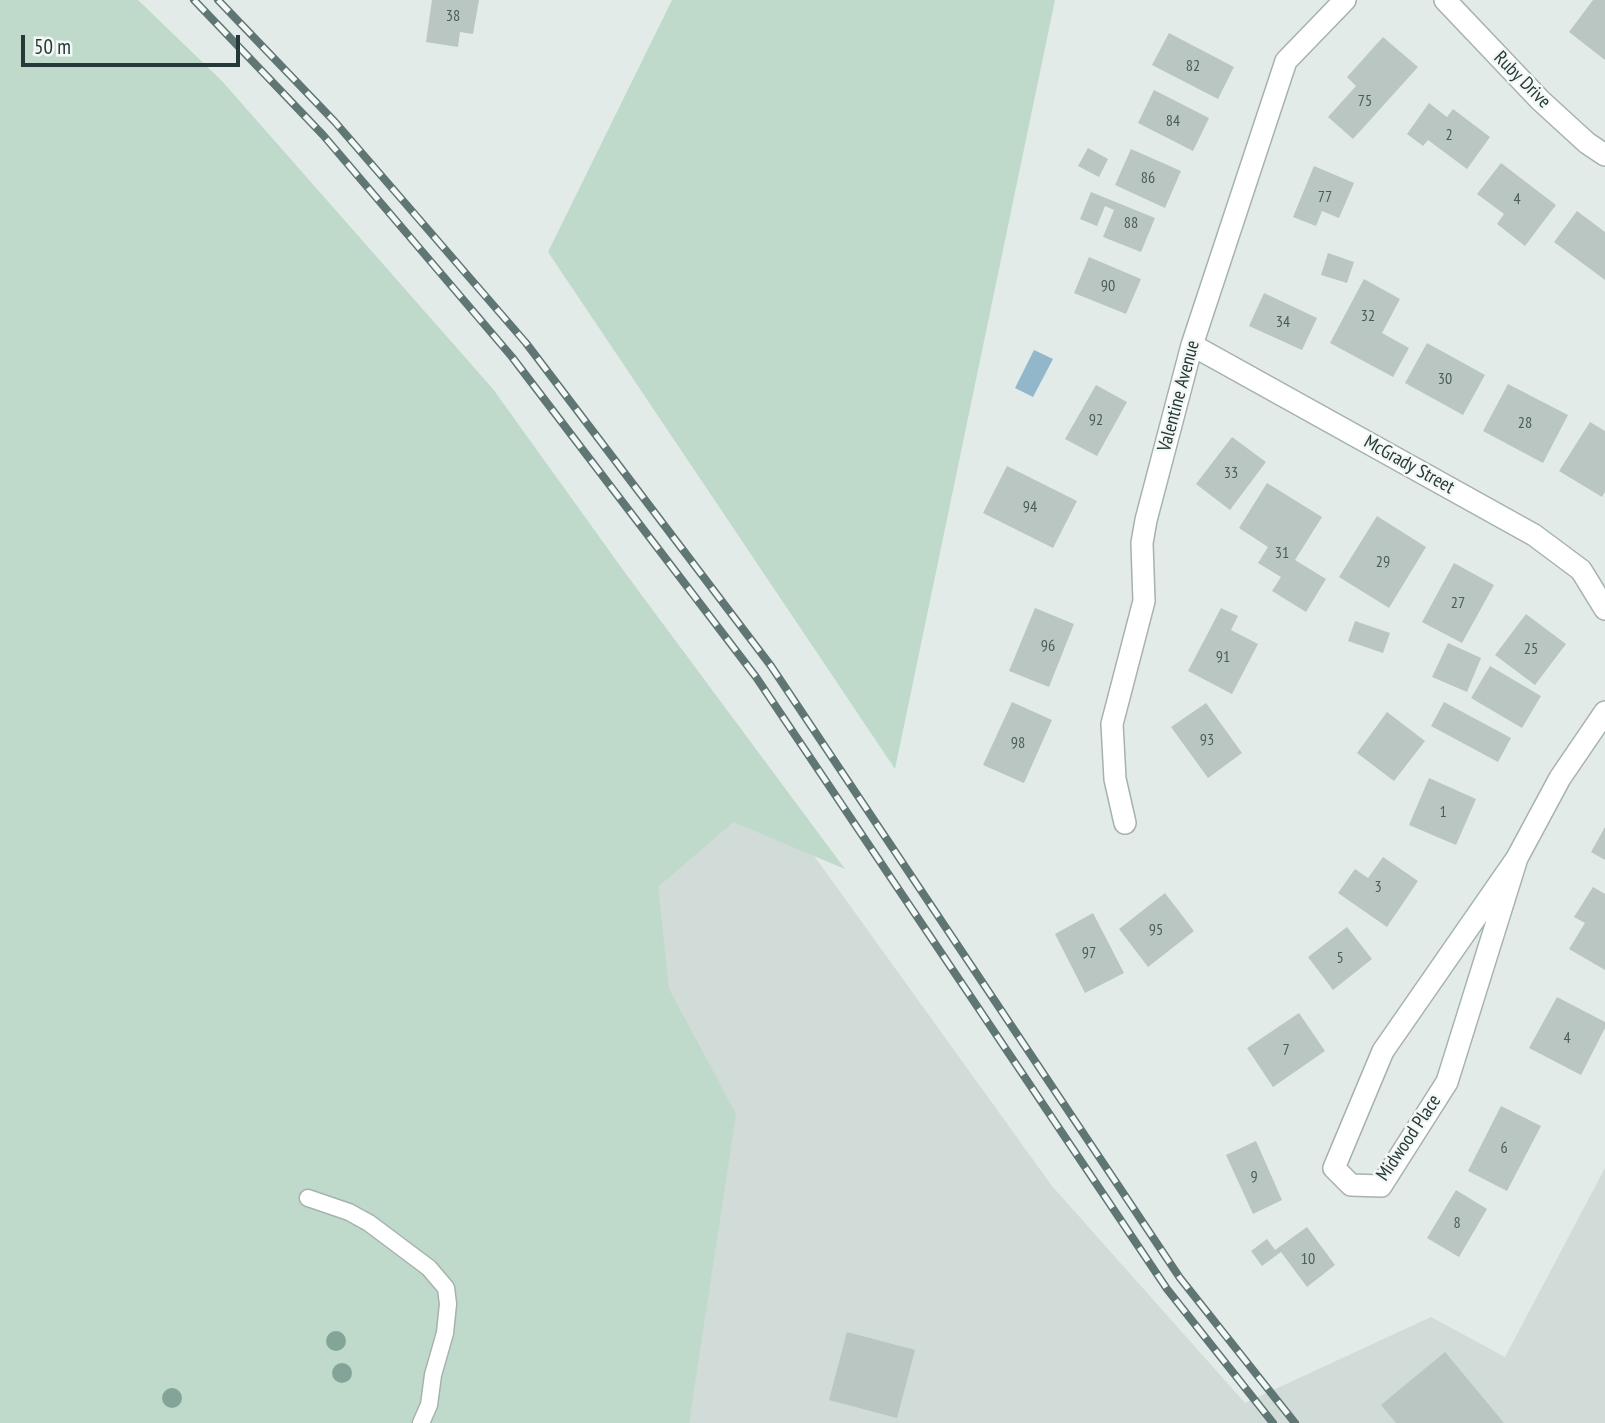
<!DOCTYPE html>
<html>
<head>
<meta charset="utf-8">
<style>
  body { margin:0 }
  #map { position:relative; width:1605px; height:1423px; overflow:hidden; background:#e3ebe9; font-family:"PT Sans Narrow",sans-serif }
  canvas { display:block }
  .scale { position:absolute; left:21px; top:35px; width:219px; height:32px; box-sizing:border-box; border:4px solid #253a38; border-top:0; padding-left:9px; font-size:21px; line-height:24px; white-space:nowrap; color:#253a38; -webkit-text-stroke:5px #f3f8f6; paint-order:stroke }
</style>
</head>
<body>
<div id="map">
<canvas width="1605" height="1423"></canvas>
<div class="scale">50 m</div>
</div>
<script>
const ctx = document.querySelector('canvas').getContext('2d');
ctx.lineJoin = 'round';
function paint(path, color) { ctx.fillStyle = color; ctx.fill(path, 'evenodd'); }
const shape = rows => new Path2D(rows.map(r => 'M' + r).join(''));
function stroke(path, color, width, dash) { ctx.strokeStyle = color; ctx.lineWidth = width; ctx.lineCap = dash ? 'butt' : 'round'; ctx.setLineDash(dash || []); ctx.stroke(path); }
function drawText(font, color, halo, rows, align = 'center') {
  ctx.font = font + ' "PT Sans Narrow",sans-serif'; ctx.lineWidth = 5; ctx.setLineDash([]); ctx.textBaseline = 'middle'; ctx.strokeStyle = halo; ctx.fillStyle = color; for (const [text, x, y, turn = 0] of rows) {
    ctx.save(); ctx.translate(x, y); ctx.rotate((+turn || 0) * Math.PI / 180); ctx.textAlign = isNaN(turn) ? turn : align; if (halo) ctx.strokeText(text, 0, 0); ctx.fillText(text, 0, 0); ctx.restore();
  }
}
paint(shape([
  [709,710,1052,1186,1245,1403,1431,1317,1505,1357,1605,1168,1605,1423,673,1423,518,912]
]), '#d1dbd8');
paint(shape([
  [0,0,138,0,222,81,493,389,626,574,845,869,733,822,658,887,669,989,736,1114,689,1423,0,1423],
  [672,0,1055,0,895,769,548,252]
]), '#bfdacb');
paint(shape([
  [1034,350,1053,359,1033,397,1015,388]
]), '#92b7ca');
paint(shape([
  [432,0,479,0,473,34,460,32,458,47,426,42],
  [1593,0,1605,0,1605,60,1569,32],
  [1169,33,1234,67,1218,99,1152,65],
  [1383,37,1418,67,1353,139,1328,117,1356,86,1347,77],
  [1154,90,1209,118,1193,151,1138,123],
  [1429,103,1447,117,1453,109,1490,137,1467,169,1428,140,1423,146,1407,134],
  [1088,148,1108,159,1099,177,1078,166],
  [1131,149,1181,171,1165,208,1115,185],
  [1501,163,1556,205,1525,246,1497,224,1504,214,1477,194],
  [1314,166,1354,183,1339,218,1322,211,1316,226,1293,217],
  [1091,192,1155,218,1141,252,1103,237,1114,210,1105,206,1097,226,1080,219],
  [1577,211,1605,232,1605,280,1554,242],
  [1328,253,1354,262,1347,283,1321,275],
  [1089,257,1141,279,1126,314,1074,293],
  [1364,279,1400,299,1382,333,1409,348,1393,377,1330,343],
  [1264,293,1317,318,1302,350,1249,326],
  [1427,343,1485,375,1463,415,1405,383],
  [1508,384,1568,415,1543,463,1483,431],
  [1096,385,1127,402,1097,456,1065,439],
  [1590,422,1605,431,1605,492,1602,497,1559,471],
  [1232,437,1266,462,1230,510,1196,484],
  [1007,466,1077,501,1053,548,983,513],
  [1267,483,1322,517,1295,560,1326,579,1306,612,1272,591,1281,577,1258,563,1268,547,1239,528],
  [1377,516,1426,547,1389,608,1339,577],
  [1454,563,1494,585,1462,643,1422,622],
  [1035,608,1074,624,1049,687,1009,671],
  [1221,608,1238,616,1231,630,1258,644,1232,694,1188,671],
  [1526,614,1566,644,1535,685,1495,655],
  [1355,621,1390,633,1383,653,1348,641],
  [1448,643,1481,658,1467,692,1432,677],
  [1490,666,1541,696,1522,728,1471,698],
  [1012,702,1052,720,1024,783,983,765],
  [1444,702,1511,738,1498,762,1431,726],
  [1206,703,1242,753,1208,778,1171,727],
  [1387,712,1425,741,1394,781,1357,753],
  [1429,778,1476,799,1456,845,1409,825],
  [1605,827,1605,860,1591,852],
  [1383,857,1418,881,1387,927,1338,893,1355,869,1368,878],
  [1593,887,1605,894,1605,970,1569,949,1585,923,1574,917],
  [1165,893,1194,931,1148,967,1119,929],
  [1093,913,1124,973,1085,993,1055,934],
  [1347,927,1372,959,1333,990,1308,957],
  [1557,997,1605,1022,1605,1028,1581,1075,1529,1048],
  [1299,1013,1325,1051,1273,1087,1247,1048],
  [1501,1106,1541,1126,1507,1191,1468,1171],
  [1256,1141,1282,1200,1253,1214,1226,1155],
  [1456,1190,1487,1209,1459,1257,1427,1238],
  [1307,1227,1335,1265,1307,1287,1281,1252,1262,1266,1251,1251,1267,1239,1275,1250],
  [847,1332,915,1350,897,1418,829,1400],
  [1445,1352,1504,1423,1396,1423,1381,1405]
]), '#b9c6c2');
const lane = shape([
  [308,1198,349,1212,369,1223,429,1268,446,1288,448,1304,445,1333,433,1375,429,1405,421,1423]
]);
const street = shape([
  [1445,0,1540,100,1587,143,1605,155],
  [1192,345,1534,535,1581,570,1605,609],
  [1125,823,1115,779,1112,724,1144,601,1142,543,1146,520,1192,345,1286,61,1345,0],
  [1517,858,1447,1082,1381,1186,1351,1185,1334,1168,1383,1051,1517,858],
  [1517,858,1560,778,1605,712]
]);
stroke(lane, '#a6b2b0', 19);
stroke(street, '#a6b2b0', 24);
stroke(lane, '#fff', 16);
stroke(street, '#fff', 21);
const rail = shape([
  [194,0,323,135,512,357,756,677,1167,1289,1273,1423],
  [218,0,335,122,526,343,771,666,1180,1278,1295,1423]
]);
stroke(rail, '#5f7674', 8);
stroke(rail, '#f3f8f6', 5, [16]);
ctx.fillStyle = '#83a597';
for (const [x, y] of [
  [336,1341],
  [342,1373],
  [172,1398]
]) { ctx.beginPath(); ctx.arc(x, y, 10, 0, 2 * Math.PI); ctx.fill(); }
drawText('16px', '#4a5d5a', null, [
  ["38",453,16],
  ["82",1193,66],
  ["75",1365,101],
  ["84",1173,121],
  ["2",1449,135],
  ["86",1148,178],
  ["77",1325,197],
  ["4",1517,199],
  ["88",1131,223],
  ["90",1108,286],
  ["32",1368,316],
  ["34",1283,322],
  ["30",1445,379],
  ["92",1096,420],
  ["28",1525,423],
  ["33",1231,473],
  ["94",1030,507],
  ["31",1282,553],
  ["29",1383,562],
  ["27",1458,603],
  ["96",1048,646],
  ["25",1531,649],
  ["91",1223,657],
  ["93",1207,740],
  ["98",1018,743],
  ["1",1443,812],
  ["3",1378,887],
  ["95",1156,930],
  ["97",1089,953],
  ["5",1340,958],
  ["4",1567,1038],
  ["7",1286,1050],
  ["6",1504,1148],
  ["9",1254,1177],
  ["8",1457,1223],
  ["10",1308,1259]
]);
drawText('19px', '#253a38', '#f3f8f6', [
  ["Ruby Drive",1522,80,45],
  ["Valentine Avenue",1179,396,-75],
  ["McGrady Street",1409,465,29],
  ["Midwood Place",1409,1138,-56]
]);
</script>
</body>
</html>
